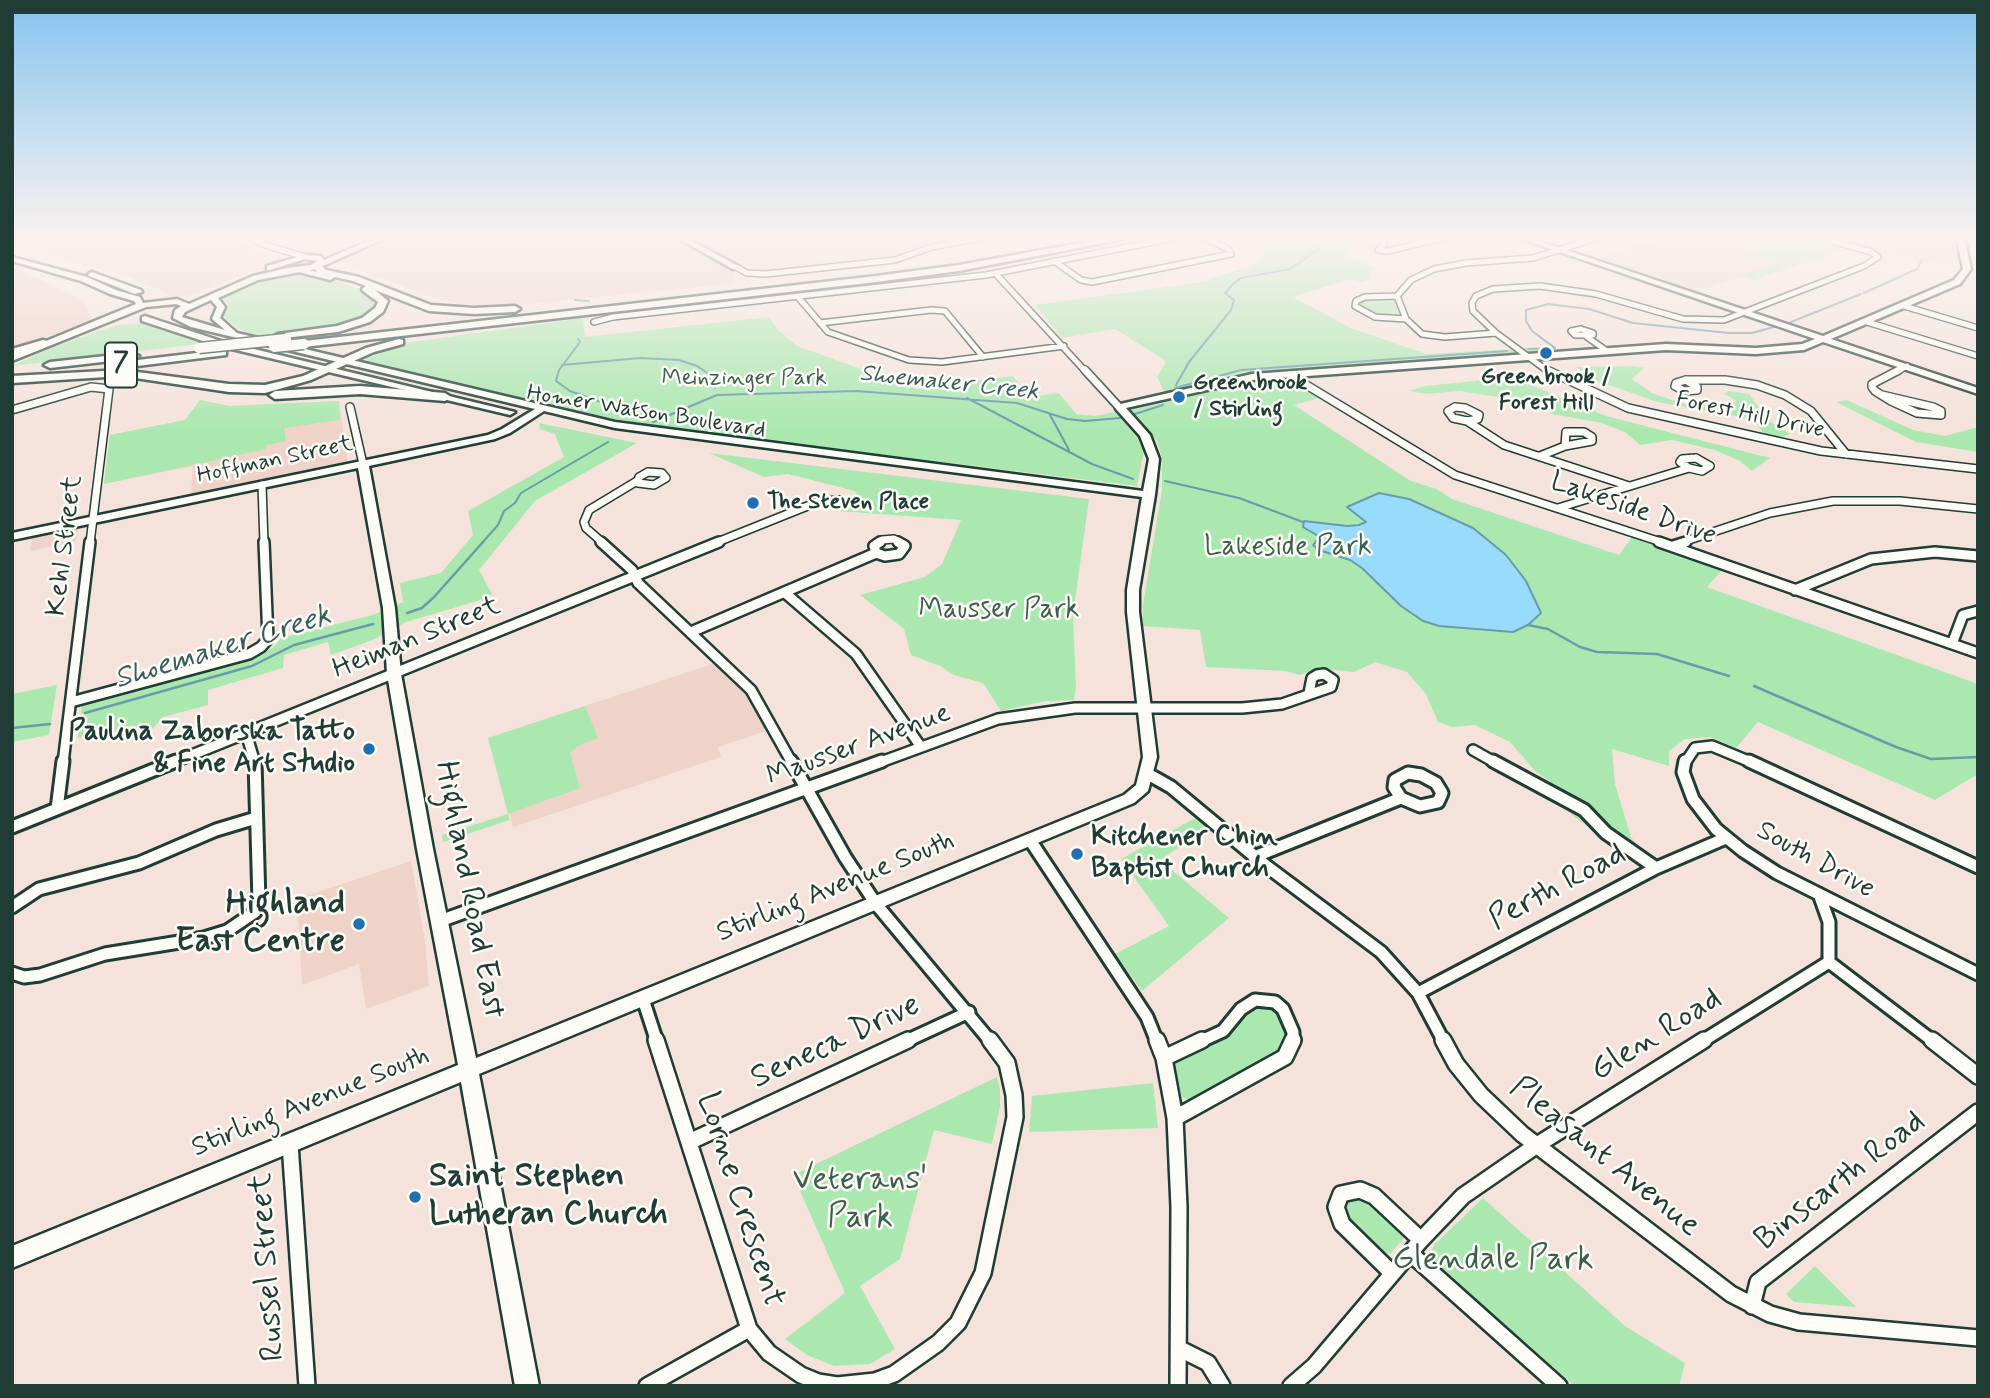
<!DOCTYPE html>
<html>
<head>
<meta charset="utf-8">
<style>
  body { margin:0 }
  #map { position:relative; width:1990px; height:1398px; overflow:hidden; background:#f5e3db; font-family:Mynerve,sans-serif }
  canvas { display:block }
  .frame { position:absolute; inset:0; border:14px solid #1f3d34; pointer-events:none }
</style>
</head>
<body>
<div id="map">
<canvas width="1990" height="1398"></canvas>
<div class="frame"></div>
</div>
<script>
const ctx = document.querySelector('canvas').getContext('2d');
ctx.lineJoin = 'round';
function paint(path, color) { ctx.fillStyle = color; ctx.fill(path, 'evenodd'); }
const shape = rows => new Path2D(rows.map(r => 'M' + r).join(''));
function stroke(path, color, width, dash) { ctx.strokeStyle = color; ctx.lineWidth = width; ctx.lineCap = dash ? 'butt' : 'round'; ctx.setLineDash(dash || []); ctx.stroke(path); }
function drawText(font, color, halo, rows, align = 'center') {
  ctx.font = font + ' Mynerve,sans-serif'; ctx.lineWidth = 5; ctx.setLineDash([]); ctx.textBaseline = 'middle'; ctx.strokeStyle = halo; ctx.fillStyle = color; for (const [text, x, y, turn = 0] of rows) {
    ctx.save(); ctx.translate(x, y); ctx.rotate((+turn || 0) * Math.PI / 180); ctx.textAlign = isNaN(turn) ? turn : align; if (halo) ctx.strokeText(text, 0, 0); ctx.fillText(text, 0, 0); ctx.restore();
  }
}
paint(shape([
  [12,236,230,236,266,254,268,264,196,294,173,296,124,275,12,247],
  [261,236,371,236,316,253,308,253],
  [400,236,666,236,725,266,737,269,730,284,516,305,460,304,432,297,338,262,342,257],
  [686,236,898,236,927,245,897,256,763,271,733,261],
  [1675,236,1697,236,1782,263,1694,292,1591,258],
  [1822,236,1953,236,1961,266,1882,254],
  [12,266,83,300,94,322,12,347],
  [200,400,229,406,339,401,348,463,191,496,193,466,104,484,110,435,185,420],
  [78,529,76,541,30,551,32,538],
  [715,663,744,690,766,731,718,747,721,757,513,827,488,738],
  [411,861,425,941,429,986,366,1009,359,964,302,985,297,899]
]), '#efd2c8');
paint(shape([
  [1257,236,1352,236,1347,256,1376,268,1369,274,1372,278,1362,282,1350,279,1293,297,1351,328,1426,354,1548,347,1554,351,1245,374,1165,393,1157,377,1166,362,1160,357,1115,329,1062,338,1035,305,1210,281,1209,279,1251,266,1266,250,1245,239],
  [1697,236,1806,236,1850,248,1754,280,1740,276,1780,263,1726,251,1715,242],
  [295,273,331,279,357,288,373,299,374,306,364,316,346,323,256,337,236,327,223,317,228,305,221,298,226,295,268,277],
  [1393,298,1400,315,1396,317,1377,316,1358,306,1366,299],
  [769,317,778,330,797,346,917,389,1013,376,1029,397,1059,393,1076,414,1095,416,1115,412,1136,436,1144,451,1137,486,623,423,359,362,405,343,583,318,585,337],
  [142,323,209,343,12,366,48,349,116,325],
  [1634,366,1644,368,1632,379,1652,393,1681,403,1727,406,1737,401,1724,394,1728,391,1749,394,1769,421,1790,434,1781,437,1764,434,1753,419,1657,402,1598,381,1575,367],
  [1504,378,1536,387,1606,416,1770,458,1752,471,1740,461,1715,450,1672,440,1640,445,1625,432,1602,423,1552,414,1541,404,1460,391,1426,394,1409,391,1425,386],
  [1291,379,1323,397,1294,405,1411,481,1437,489,1452,499,1619,555,1632,537,1724,568,1707,587,1978,684,1978,774,1935,800,1758,722,1736,748,1710,737,1685,739,1669,751,1669,766,1612,749,1615,784,1631,837,1641,852,1630,857,1572,815,1558,787,1536,772,1510,742,1475,725,1452,727,1438,722,1426,694,1407,672,1375,662,1354,672,1317,668,1300,675,1285,671,1206,667,1200,630,1143,626,1143,605,1162,490,1162,458,1157,441,1131,410,1248,383],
  [200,400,229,406,339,401,340,420,284,428,286,441,266,445,266,449,104,484,110,435,185,420],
  [1847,400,1913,430,1945,436,1978,427,1978,452,1916,442,1836,402],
  [539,423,637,443,535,501,479,570,492,594,484,599,406,622,375,639,331,655,328,642,284,655,283,668,208,690,208,705,163,717,146,736,130,741,111,730,78,738,82,706,250,660,275,646,281,638,373,615,403,602,400,583,441,573,473,535,468,511,564,457,555,434,540,429],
  [709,453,1089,499,1073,615,1076,688,1074,700,1045,701,1001,711,983,683,954,675,940,666,911,655,904,629,860,595,925,577,942,564,961,520,838,511,850,507,859,500,855,491,788,474,764,477],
  [57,685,49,735,12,742,12,694],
  [585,706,598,738,578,746,570,753,580,788,508,814,510,820,443,842,442,835,508,814,488,738],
  [1197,817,1209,827,1160,860,1229,918,1142,991,1115,954,1169,926,1121,859],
  [1258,1005,1272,1007,1282,1020,1286,1040,1280,1051,1192,1101,1182,1097,1174,1069,1176,1063,1221,1041,1236,1028,1252,1007],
  [997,1077,1000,1090,1000,1107,992,1144,934,1130,900,1259,860,1286,895,1349,870,1364,834,1366,807,1355,785,1339,845,1293,793,1175],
  [1153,1083,1158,1128,1029,1132,1032,1096],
  [1352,1198,1366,1200,1407,1234,1390,1254,1377,1249,1349,1219,1345,1205],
  [1483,1198,1625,1326,1685,1363,1679,1386,1575,1386,1440,1268,1430,1255,1434,1245],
  [1815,1266,1856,1307,1794,1302,1786,1294]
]), '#aae8b0');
const water = shape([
  [1379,493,1409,499,1473,528,1506,555,1526,581,1541,613,1528,625,1513,632,1439,626,1423,621,1401,606,1362,568,1350,560,1319,550,1313,545,1320,537,1303,527,1304,521,1347,526,1359,525,1366,522,1347,507,1379,493]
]);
paint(water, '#99dbfb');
stroke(water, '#689cab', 2);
stroke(shape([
  [1864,293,1917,269,1922,260],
  [575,300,589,301],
  [1791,322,1861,294],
  [578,339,580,342,559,370,556,381,570,391,626,411],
  [1528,349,1555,348,1532,331,1526,321,1526,310,1548,304,1589,309,1633,323,1729,333,1752,333,1774,327],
  [562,365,640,358,679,360,697,366,709,374,715,388],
  [1176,385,1189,362,1231,310,1234,300,1225,293,1233,284,1241,278,1290,269,1319,249,1298,236],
  [1175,388,1241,370,1507,351],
  [967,398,1092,464,1133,479],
  [634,412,661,419],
  [1049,413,1069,450],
  [1135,414,1163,405],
  [653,422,717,395,856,391,1017,403,1067,419,1085,421,1120,418],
  [1165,481,1239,498,1303,522],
  [482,543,498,525,504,511,515,503,521,493,608,442]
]), '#689cab', 2);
stroke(shape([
  [407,613,422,608,434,597,483,542],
  [1528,625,1548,629,1580,647,1597,652,1657,654,1729,676],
  [1754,686,1896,747,1931,759,1978,757],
  [85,713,252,666,294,645,373,624],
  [12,728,50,724]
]), '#689cab', 2.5);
const streetFar4 = shape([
  [247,236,265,245,305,257],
  [1386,236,1384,245,1378,250,1388,251,1450,236],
  [1054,261,1081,280,1092,282,1231,254,1228,249,1201,236],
  [736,267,747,273,766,274,895,260,932,247,989,236],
  [995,273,1086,372],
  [1397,296,1365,297,1356,301,1355,306,1375,317,1406,319],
  [798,297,828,332,909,360,942,362,1064,346],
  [1904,306,1978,328],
  [594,322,613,317,986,275,1184,236],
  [1867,322,1978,356],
  [820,323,931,310,945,311,983,357],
  [1581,329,1593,333,1593,335,1575,335,1571,331,1581,329],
  [1496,333,1445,337,1422,334,1406,319,1397,296,1411,280,1434,269,1466,263,1533,258,1603,236],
  [1587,337,1607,351],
  [1549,372,1496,333,1473,311,1472,303,1476,296,1493,289,1540,286,1596,294,1683,319,1724,320,1864,266,1878,257,1871,252,1815,236],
  [1896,372,1907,366]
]);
const streetFar3 = shape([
  [1085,370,1119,407],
  [1547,370,1628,408,1821,451,1978,469],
  [1290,375,1455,475,1664,543],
  [1686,380,1725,380,1757,385,1785,395,1811,411,1846,454],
  [1686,380,1697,387,1697,390,1684,391,1675,386,1676,383,1686,380],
  [1882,395,1933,407,1941,411,1941,415,1917,413,1891,401,1875,391,1872,387,1872,384,1899,370],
  [350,407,363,464],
  [1455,407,1465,408,1479,415,1478,419,1467,421,1453,418,1448,411,1455,407],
  [12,410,91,387,109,389,90,543],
  [1467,421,1504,445,1629,486],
  [1566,432,1584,432,1592,437,1592,441,1565,446,1566,432],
  [1540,456,1565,446],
  [1696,458,1710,466,1702,471,1689,468,1680,462,1682,459,1696,458],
  [648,472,662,473,666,478,654,485,638,483,639,477,648,472],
  [262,485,264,543],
  [1558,508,1689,468],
  [603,543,586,528,584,522,589,510,637,481],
  [715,543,820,501,840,500],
  [877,543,882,540,894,539,901,543],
  [1680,543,1770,513,1833,501,1900,501,1978,509]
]);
const streetFar2 = shape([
  [601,542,632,570,638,583,751,690,792,763],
  [1659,542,1978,653],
  [1673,546,1686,542],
  [876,553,885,556,899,554,905,546,898,542],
  [876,553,874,546,880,542],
  [1795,590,1871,559,1935,552,1978,556],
  [784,592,856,654,921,747],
  [691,632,876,553],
  [1952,644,1963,615,1978,611],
  [71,702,249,654,261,647,268,639,264,542],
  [246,733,255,763],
  [1473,750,1496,763],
  [63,763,90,542],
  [172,763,719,542],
  [878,763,998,719,1075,708,1242,708,1282,704,1331,687,1333,680,1324,674,1317,675,1312,678,1309,693],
  [1685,763,1695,748,1712,746,1753,763]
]);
const streetFar1 = shape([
  [791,761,845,857,876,904,991,1042],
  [1493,761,1584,810,1606,833,1656,868],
  [1685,761,1683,772,1693,799,1716,829,1743,851,1777,873,1978,974],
  [1749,761,1978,867],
  [1408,773,1421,775,1436,783,1442,793,1438,802,1420,806,1401,798,1394,787,1395,780,1408,773],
  [1148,774,1171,787,1265,865,1381,952,1418,993,1444,1042],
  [57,809,63,761],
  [12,827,176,761],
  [1030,840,1147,1017,1157,1042],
  [1254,857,1401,798],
  [1819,894,1829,922,1829,962],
  [12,907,39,889,139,863,216,830,256,818],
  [440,921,882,761],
  [1829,962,1934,1042],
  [12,973,24,977,40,975,105,954,204,938,227,931,255,912,259,902,255,761],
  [1418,993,1656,868,1726,838],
  [643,999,657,1042],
  [904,1042,969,1012],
  [1199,1042,1223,1031,1241,1009,1255,1000,1275,1002,1283,1009,1293,1032,1293,1042],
  [1701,1042,1829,962]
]);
const street = shape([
  [656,1040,749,1329,769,1353,801,1375,818,1382,837,1385,875,1381,894,1374,938,1343,958,1323,983,1273,1015,1117,1014,1095,1007,1063,990,1040],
  [1157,1040,1164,1058,1175,1118,1179,1207,1178,1386],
  [1443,1040,1456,1064,1481,1095,1522,1134,1731,1294,1770,1314,1799,1322,1978,1338],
  [1932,1040,1978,1076],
  [1164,1058,1202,1040],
  [1175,1118,1285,1057,1293,1040],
  [689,1142,908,1040],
  [290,1144,307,1386],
  [1410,1253,1559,1386],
  [1392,1273,1342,1224,1336,1207,1341,1194,1360,1190,1374,1196,1421,1240],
  [1752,1306,1758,1282,1978,1112],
  [1180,1349,1208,1363,1222,1386],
  [647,1386,749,1329],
  [1291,1386,1314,1366,1421,1240,1463,1196,1537,1145,1704,1040]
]);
const secondary = shape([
  [380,236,390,236,316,269,258,280,218,298,225,307,220,318,237,333,615,422,1143,491,1149,459,1140,436,1116,409,1116,405,1252,374,1666,344,1756,348,1802,344,1815,339,1513,236,1524,236,1823,336,1954,280,1963,269,1956,236,1964,236,1971,269,1960,284,1831,339,1978,388,1978,394,1823,342,1804,350,1756,354,1666,350,1252,380,1126,408,1150,435,1159,459,1155,495,1139,590,1139,612,1157,757,1148,791,1134,803,479,1074,539,1386,515,1386,461,1082,12,1268,12,1246,458,1065,417,849,387,674,383,608,358,468,12,540,12,533,488,435,502,429,535,409,191,327,173,318,175,310,181,306,176,304,146,307,12,361,12,355,136,304,134,301,110,294,81,281,12,261,12,257,87,277,116,290,140,297,143,303,177,299,189,304,253,276,287,268,311,265,317,261,305,259,270,270,267,270,267,266,305,255,321,256,324,260,380,236],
  [211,300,217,307,212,319,225,330,182,317,185,312,211,300],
  [544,411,615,428,1142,497,1127,590,1127,612,1143,757,1136,785,1124,795,476,1058,433,849,401,674,395,608,369,466,495,439,510,433,544,411],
  [674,236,683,236,740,267,733,269,674,236],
  [92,272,141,290,142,292,135,294,89,276,88,274,92,272],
  [145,316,221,341,515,412,510,415,215,345,142,321,142,317,145,316]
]);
const highway = shape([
  [1119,236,1139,236,959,271,876,282,304,347,299,344,304,341,876,276,959,265,1119,236],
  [317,262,326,270,359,277,431,305,474,308,515,306,520,309,515,312,474,314,429,311,375,290,388,301,383,312,370,322,338,332,274,339,273,337,278,334,337,326,362,318,375,308,378,302,363,291,362,289,366,286,353,281,335,277,330,280,291,270,296,267,317,272,312,265,317,262],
  [399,339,403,340,403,344,374,352,311,380,265,393,229,392,122,376,12,383,12,376,122,370,229,384,265,385,303,376,366,348,399,339],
  [43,340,47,341,47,345,12,356,12,349,43,340],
  [222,350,226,351,226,355,121,368,115,365,121,362,222,350],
  [133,353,139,356,137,358,50,368,44,365,50,362,133,353],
  [360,386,445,393,451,397,445,401,360,394,275,399,269,395,275,391,360,386]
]);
stroke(streetFar4, '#1f3d34', 8);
stroke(streetFar3, '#1f3d34', 10);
stroke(streetFar2, '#1f3d34', 14);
stroke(streetFar1, '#1f3d34', 17);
stroke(street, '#1f3d34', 20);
stroke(secondary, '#1f3d34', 5);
stroke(highway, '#1f3d34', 5);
stroke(streetFar4, '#fdfcf7', 5);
stroke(streetFar3, '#fdfcf7', 7);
stroke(streetFar2, '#fdfcf7', 9);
stroke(streetFar1, '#fdfcf7', 11);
stroke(street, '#fdfcf7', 15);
paint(secondary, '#fdfcf7');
paint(highway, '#fdfcf7');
const highwayBridge = shape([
  [274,347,304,344],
  [199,348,286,339]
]);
stroke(highwayBridge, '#1f3d34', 13, []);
stroke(highwayBridge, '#fdfcf7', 10);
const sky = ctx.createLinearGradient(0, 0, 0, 432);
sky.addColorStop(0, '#88c4f0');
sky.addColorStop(0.55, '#faf2ef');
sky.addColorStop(1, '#faf2ef00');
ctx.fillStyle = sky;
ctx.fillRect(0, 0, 1990, 432);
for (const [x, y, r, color] of [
  [1546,353,7,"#1f6fb2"],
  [1179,397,7,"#1f6fb2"],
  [753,503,7,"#1f6fb2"],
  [369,749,7,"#1f6fb2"],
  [1077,854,7,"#1f6fb2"],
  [359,924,7,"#1f6fb2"],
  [415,1197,7,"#1f6fb2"]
]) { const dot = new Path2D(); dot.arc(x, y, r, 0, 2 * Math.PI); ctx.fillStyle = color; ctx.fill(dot); stroke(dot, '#fdfcf7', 2.5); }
drawText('bold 23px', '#1f3d34', '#fdfcf7', [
  ["Greenbrook /",1546,378,"center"],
  ["Forest Hill",1546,404,"center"],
  ["Greenbrook",1193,384],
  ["/ Stirling",1193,410],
  ["The Steven Place",767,503]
], 'left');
drawText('23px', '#3b5f4d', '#fdfcf7', [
  ["Meinzinger Park",744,379]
]);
drawText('23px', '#1f3d34', '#fdfcf7', [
  ["Homer Watson Boulevard",646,413,9],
  ["Forest Hill Drive",1750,416,12],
  ["Hoffman Street",275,461,-12]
]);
drawText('italic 24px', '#375d5c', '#fdfcf7', [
  ["Shoemaker Creek",949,384,6]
]);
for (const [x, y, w] of [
  [121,365,32]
]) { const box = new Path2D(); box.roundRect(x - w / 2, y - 22.5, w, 45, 5); ctx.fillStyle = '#fdfcf7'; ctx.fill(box); stroke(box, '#1f3d34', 2); }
drawText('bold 26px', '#1f3d34', null, [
  ["7",121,365]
]);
drawText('28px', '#1f3d34', '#fdfcf7', [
  ["Lakeside Drive",1633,510,19],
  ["Kehl Street",66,546,-83],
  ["Heiman Street",417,639,-22],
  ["Mausser Avenue",859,746,-20],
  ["South Drive",1815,861,29],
  ["Stirling Avenue South",836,888,-22],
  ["Stirling Avenue South",311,1103,-22]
]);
drawText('28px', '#3b5f4d', '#fdfcf7', [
  ["Lakeside Park",1288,548],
  ["Mausser Park",999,611]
]);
drawText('bold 28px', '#1f3d34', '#fdfcf7', [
  ["Paulina Zaborska Tatto",355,733],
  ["& Fine Art Studio",355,765],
  ["Kitchener Chin",1091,838,"left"],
  ["Baptist Church",1091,870,"left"]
], 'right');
drawText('italic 30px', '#375d5c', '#fdfcf7', [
  ["Shoemaker Creek",223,649,-17]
]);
drawText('33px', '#1f3d34', '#fdfcf7', [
  ["Perth Road",1558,888,-28],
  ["Highland Road East",468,890,79],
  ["Glen Road",1657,1036,-32],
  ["Seneca Drive",836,1043,-25],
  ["Pleasant Avenue",1604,1158,39],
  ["Binscarth Road",1841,1182,-38],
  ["Lorne Crescent",739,1200,72],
  ["Russel Street",269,1267,-94]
]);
drawText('bold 33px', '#1f3d34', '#fdfcf7', [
  ["Highland",345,905],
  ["East Centre",345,943],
  ["Saint Stephen",429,1178,"left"],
  ["Lutheran Church",429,1216,"left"]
], 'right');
drawText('33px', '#3b5f4d', '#fdfcf7', [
  ["Veterans'",860,1181],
  ["Park",860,1219],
  ["Glendale Park",1493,1261]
]);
</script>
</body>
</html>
